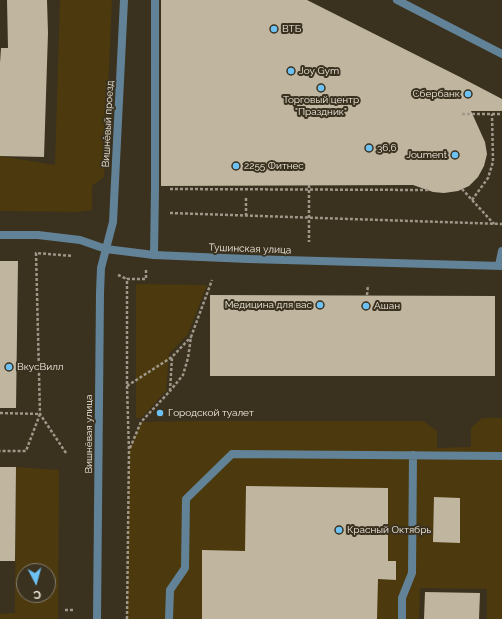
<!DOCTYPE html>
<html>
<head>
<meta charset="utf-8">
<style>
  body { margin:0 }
  #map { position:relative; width:502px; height:619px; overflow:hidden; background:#3a311f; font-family:Raleway,sans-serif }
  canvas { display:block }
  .north { position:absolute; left:16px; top:563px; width:40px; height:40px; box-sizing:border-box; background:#3a311f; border:1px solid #847c6d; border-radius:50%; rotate:174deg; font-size:11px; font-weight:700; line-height:16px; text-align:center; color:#f2ece1 }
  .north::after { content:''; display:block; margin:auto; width:14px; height:18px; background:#6dc2f3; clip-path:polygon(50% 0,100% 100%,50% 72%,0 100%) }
</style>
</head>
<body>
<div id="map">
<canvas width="502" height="619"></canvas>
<div class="north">С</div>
</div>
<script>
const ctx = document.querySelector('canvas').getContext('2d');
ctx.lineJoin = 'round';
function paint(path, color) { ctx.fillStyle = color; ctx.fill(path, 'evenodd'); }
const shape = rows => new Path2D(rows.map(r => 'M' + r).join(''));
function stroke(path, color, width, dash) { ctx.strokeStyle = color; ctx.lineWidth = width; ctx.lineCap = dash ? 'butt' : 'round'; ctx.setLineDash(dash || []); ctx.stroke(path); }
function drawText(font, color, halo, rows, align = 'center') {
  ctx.font = font + ' Raleway,sans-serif'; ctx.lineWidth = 4; ctx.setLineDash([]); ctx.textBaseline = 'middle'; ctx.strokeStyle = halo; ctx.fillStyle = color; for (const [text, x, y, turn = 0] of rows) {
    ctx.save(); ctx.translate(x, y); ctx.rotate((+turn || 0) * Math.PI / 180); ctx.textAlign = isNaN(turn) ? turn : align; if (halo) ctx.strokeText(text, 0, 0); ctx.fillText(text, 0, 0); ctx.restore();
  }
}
paint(shape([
  [60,0,112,0,104,177,92,186,92,210,78,212,0,211,0,156,55,165],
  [136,284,207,285,188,334,169,354,166,391,141,418,136,418],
  [482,418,502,418,502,619,487,619,487,589,420,588,419,619,127,619,129,451,141,422,199,421,423,421,437,431,437,448,471,447,471,428],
  [16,467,59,470,58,619,0,619,0,614,15,613],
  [24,571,48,571,48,595,24,595]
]), '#4c3a0e');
paint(shape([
  [7,0,47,0,48,33,44,157,0,156,0,63,1,48,8,48],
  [161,0,307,0,460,77,502,99,502,111,471,111,485,142,487,154,484,166,478,177,469,186,458,191,444,193,433,192,413,185,161,186],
  [0,261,18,261,16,408,0,408],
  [210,295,495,296,495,376,210,376],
  [0,467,16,467,15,561,0,561],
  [246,486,388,488,388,561,396,561,396,580,378,579,377,619,202,619,202,550,245,551],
  [434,497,460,498,460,543,433,542],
  [425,592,480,593,479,619,424,619]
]), '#c0b6a0');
stroke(shape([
  [462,114,502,114],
  [309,185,309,242],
  [170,189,428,190],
  [462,189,494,224],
  [246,198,246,215],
  [472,200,488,178,493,162,492,114],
  [170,213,502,224],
  [118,275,127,279],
  [367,295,368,285],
  [127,386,172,357,191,337],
  [170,391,172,357],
  [0,413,40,414,26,451,0,451],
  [130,448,141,422,170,391,183,375,188,358,191,337,212,280],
  [66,453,40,414,36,253,73,256],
  [65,610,73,610],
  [127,619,129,451,127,386,127,279,146,279,146,268]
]), '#9f9789', 2.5, [3, 2]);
stroke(shape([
  [397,0,502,54],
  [154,255,155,189,155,0],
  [499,265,502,251],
  [169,619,170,590,185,568,186,499,232,454,502,456],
  [402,619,402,598,412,573,413,455]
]), '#628397', 8);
stroke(shape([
  [0,235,38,235,80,240,106,249,154,255,248,259,502,266],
  [97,619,100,293,101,268,113,222,124,0]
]), '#628397', 8);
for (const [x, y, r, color] of [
  [274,29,4,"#6dc2f3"],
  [291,71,4,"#6dc2f3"],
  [321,88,4,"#6dc2f3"],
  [468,94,4,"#6dc2f3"],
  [369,148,4,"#6dc2f3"],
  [455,155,4,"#6dc2f3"],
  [236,166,4,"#6dc2f3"],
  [320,305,4,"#6dc2f3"],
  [366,306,4,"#6dc2f3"],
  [9,367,4,"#6dc2f3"],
  [160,413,4,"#6dc2f3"],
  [339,530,4,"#6dc2f3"]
]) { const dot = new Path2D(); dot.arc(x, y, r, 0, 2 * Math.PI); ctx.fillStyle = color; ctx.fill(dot); stroke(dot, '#3a311f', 1.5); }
drawText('10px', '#f2ece1', '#3a311f', [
  ["ВТБ",282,29],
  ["Joy Gym",299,71],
  ["Сбербанк",460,94,"right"],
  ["Торговый центр",321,100,"center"],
  ["\"Праздник\"",321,112,"center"],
  ["36,6",377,148],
  ["Joument",447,155,"right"],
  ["2255 Фитнес",244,166],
  ["Медицина для вас",312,305,"right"],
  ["Ашан",374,306],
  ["ВкусВилл",17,367],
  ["Городской туалет",168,413],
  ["Красный Октябрь",347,530]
], 'left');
drawText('10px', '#f2ece1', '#3a311f', [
  ["Вишнёвый проезд",108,124,-87],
  ["Тушинская улица",250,249,2],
  ["Вишнёвая улица",89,434,-90]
]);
</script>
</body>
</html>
